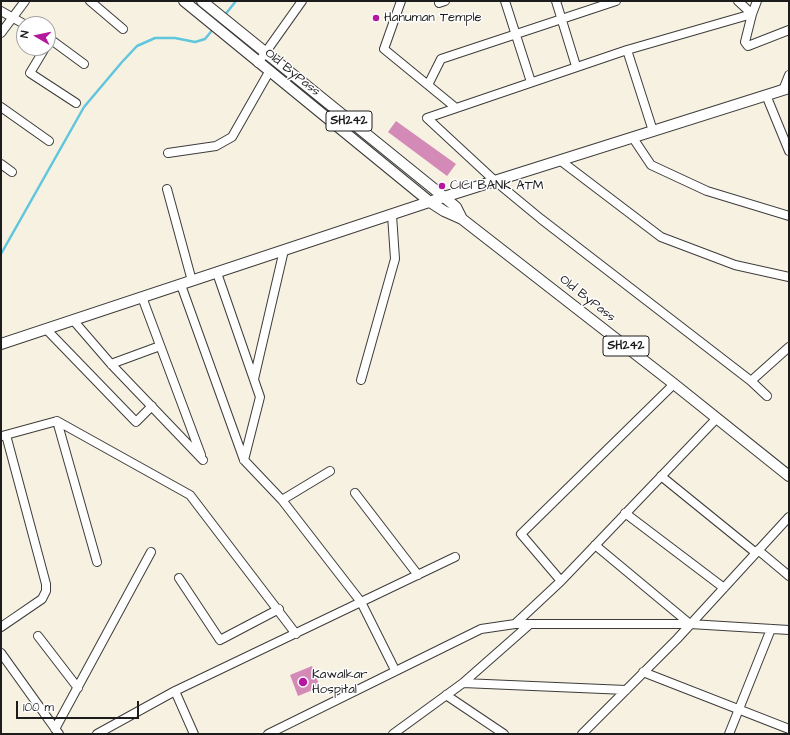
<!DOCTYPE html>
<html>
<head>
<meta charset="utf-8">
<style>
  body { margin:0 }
  #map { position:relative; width:790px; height:735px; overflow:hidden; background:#f7f1e2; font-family:"Architects Daughter",sans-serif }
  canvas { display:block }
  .frame { position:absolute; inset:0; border:2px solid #1c1c1c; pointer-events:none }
  .north { position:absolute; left:16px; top:16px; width:40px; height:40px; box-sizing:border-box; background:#fff; border:1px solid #a4a4a4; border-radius:50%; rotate:279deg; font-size:11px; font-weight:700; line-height:16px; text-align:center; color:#1c1c1c }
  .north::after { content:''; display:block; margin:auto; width:14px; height:18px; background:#b5179e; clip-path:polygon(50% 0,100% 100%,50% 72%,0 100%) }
  .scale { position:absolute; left:16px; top:701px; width:123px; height:18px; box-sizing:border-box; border:2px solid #1c1c1c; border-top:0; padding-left:5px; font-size:12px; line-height:14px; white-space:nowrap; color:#1c1c1c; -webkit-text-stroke:3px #fff; paint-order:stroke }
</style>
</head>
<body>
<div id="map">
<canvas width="790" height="735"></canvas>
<div class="frame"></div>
<div class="north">N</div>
<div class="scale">100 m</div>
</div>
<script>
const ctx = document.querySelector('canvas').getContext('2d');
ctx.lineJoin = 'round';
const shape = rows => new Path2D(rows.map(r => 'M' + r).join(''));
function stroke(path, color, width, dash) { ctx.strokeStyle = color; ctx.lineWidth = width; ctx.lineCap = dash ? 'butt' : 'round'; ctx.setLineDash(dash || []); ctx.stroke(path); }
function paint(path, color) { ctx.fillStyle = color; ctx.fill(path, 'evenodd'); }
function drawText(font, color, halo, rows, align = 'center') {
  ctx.font = font + ' "Architects Daughter",sans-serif'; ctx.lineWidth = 3; ctx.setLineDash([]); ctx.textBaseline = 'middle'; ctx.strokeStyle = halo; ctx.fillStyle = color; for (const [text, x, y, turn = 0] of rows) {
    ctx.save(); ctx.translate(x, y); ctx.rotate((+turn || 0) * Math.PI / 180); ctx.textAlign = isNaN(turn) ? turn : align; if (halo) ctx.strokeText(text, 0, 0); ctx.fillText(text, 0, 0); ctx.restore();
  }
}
stroke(shape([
  [224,16,236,1],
  [1,254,84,107,122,62,137,46,155,38,175,38,195,42,205,39,214,28]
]), '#60c6dd', 2.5);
paint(shape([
  [396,121,456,164,447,176,388,132],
  [312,666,320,687,298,696,290,675]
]), '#d38ab7');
const minor = shape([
  [90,1,123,29],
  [401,1,384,49,456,108],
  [505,1,531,82],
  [556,1,576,66],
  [738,1,752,14,745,42,748,46,789,30],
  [439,3,445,1],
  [1,11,24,24],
  [1,33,25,1],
  [50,39,84,64],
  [45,48,30,73,76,103],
  [627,50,653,131],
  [258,63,302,1],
  [428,85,441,59,616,1],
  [783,90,789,75],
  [766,95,789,151],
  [1,107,49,141],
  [633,138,651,165,707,191,789,216],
  [168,153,216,146,232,137,269,72],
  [561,161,661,237,735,265,789,277],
  [1,164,12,172],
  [167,189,192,281],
  [217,273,260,397,244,460],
  [181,285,244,460,282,500,361,602,395,670],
  [142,297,201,455],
  [73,320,111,364,203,460],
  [46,329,136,422,152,406],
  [111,364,160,346],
  [254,379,284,250],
  [361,380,395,259,392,215],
  [751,381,541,219,495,181,427,118,627,50,752,14,757,1],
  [767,396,751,381,789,347],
  [57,421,190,495,296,634],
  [2,436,57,421,97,562],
  [661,476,756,553],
  [355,493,418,575],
  [282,500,330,471],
  [625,513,724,588],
  [595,545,690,624],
  [758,550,789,576],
  [179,578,220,640,279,609],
  [561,581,521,534,674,384],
  [515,624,690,624,789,630],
  [1,627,42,599,46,591,46,584,6,435],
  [38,636,78,688],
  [1,653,59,734],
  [643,672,789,729],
  [463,683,626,690],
  [175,691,194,734],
  [446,695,504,734],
  [55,729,151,552],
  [97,734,175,691,455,557],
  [268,734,481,629,515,624,561,581,717,418],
  [393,734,463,683,530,624],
  [582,734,677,639,789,517],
  [729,734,771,629]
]);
const major = shape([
  [184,1,430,202,444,211,462,219,674,384,789,476],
  [202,1,444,197,456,207,462,219],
  [1,344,444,197,789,88]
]);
stroke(minor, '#3d3c3a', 10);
stroke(major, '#3d3c3a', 12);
stroke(minor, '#fff', 8);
stroke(major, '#fff', 10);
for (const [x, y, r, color] of [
  [376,18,4,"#b5179e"],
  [442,186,4,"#b5179e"],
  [303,682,5,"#b5179e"]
]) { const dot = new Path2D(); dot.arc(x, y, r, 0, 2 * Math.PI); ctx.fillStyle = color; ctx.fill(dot); stroke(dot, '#fff', 1.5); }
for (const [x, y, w] of [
  [349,121,46],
  [626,346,46]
]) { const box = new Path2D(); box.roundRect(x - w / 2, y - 10, w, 20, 3); ctx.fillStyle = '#fff'; ctx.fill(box); stroke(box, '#1c1c1c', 1); }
drawText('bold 12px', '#1c1c1c', null, [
  ["SH242",349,121],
  ["SH242",626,346]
]);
drawText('13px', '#1c1c1c', '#fff', [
  ["Hanuman Temple",384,18],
  ["CICI BANK ATM",450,186],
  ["Kawalkar",312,675],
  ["Hospital",312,690]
], 'left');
drawText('13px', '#1c1c1c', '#fff', [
  ["Old ByPass",292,73,39],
  ["Old ByPass",587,299,38]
]);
</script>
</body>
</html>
